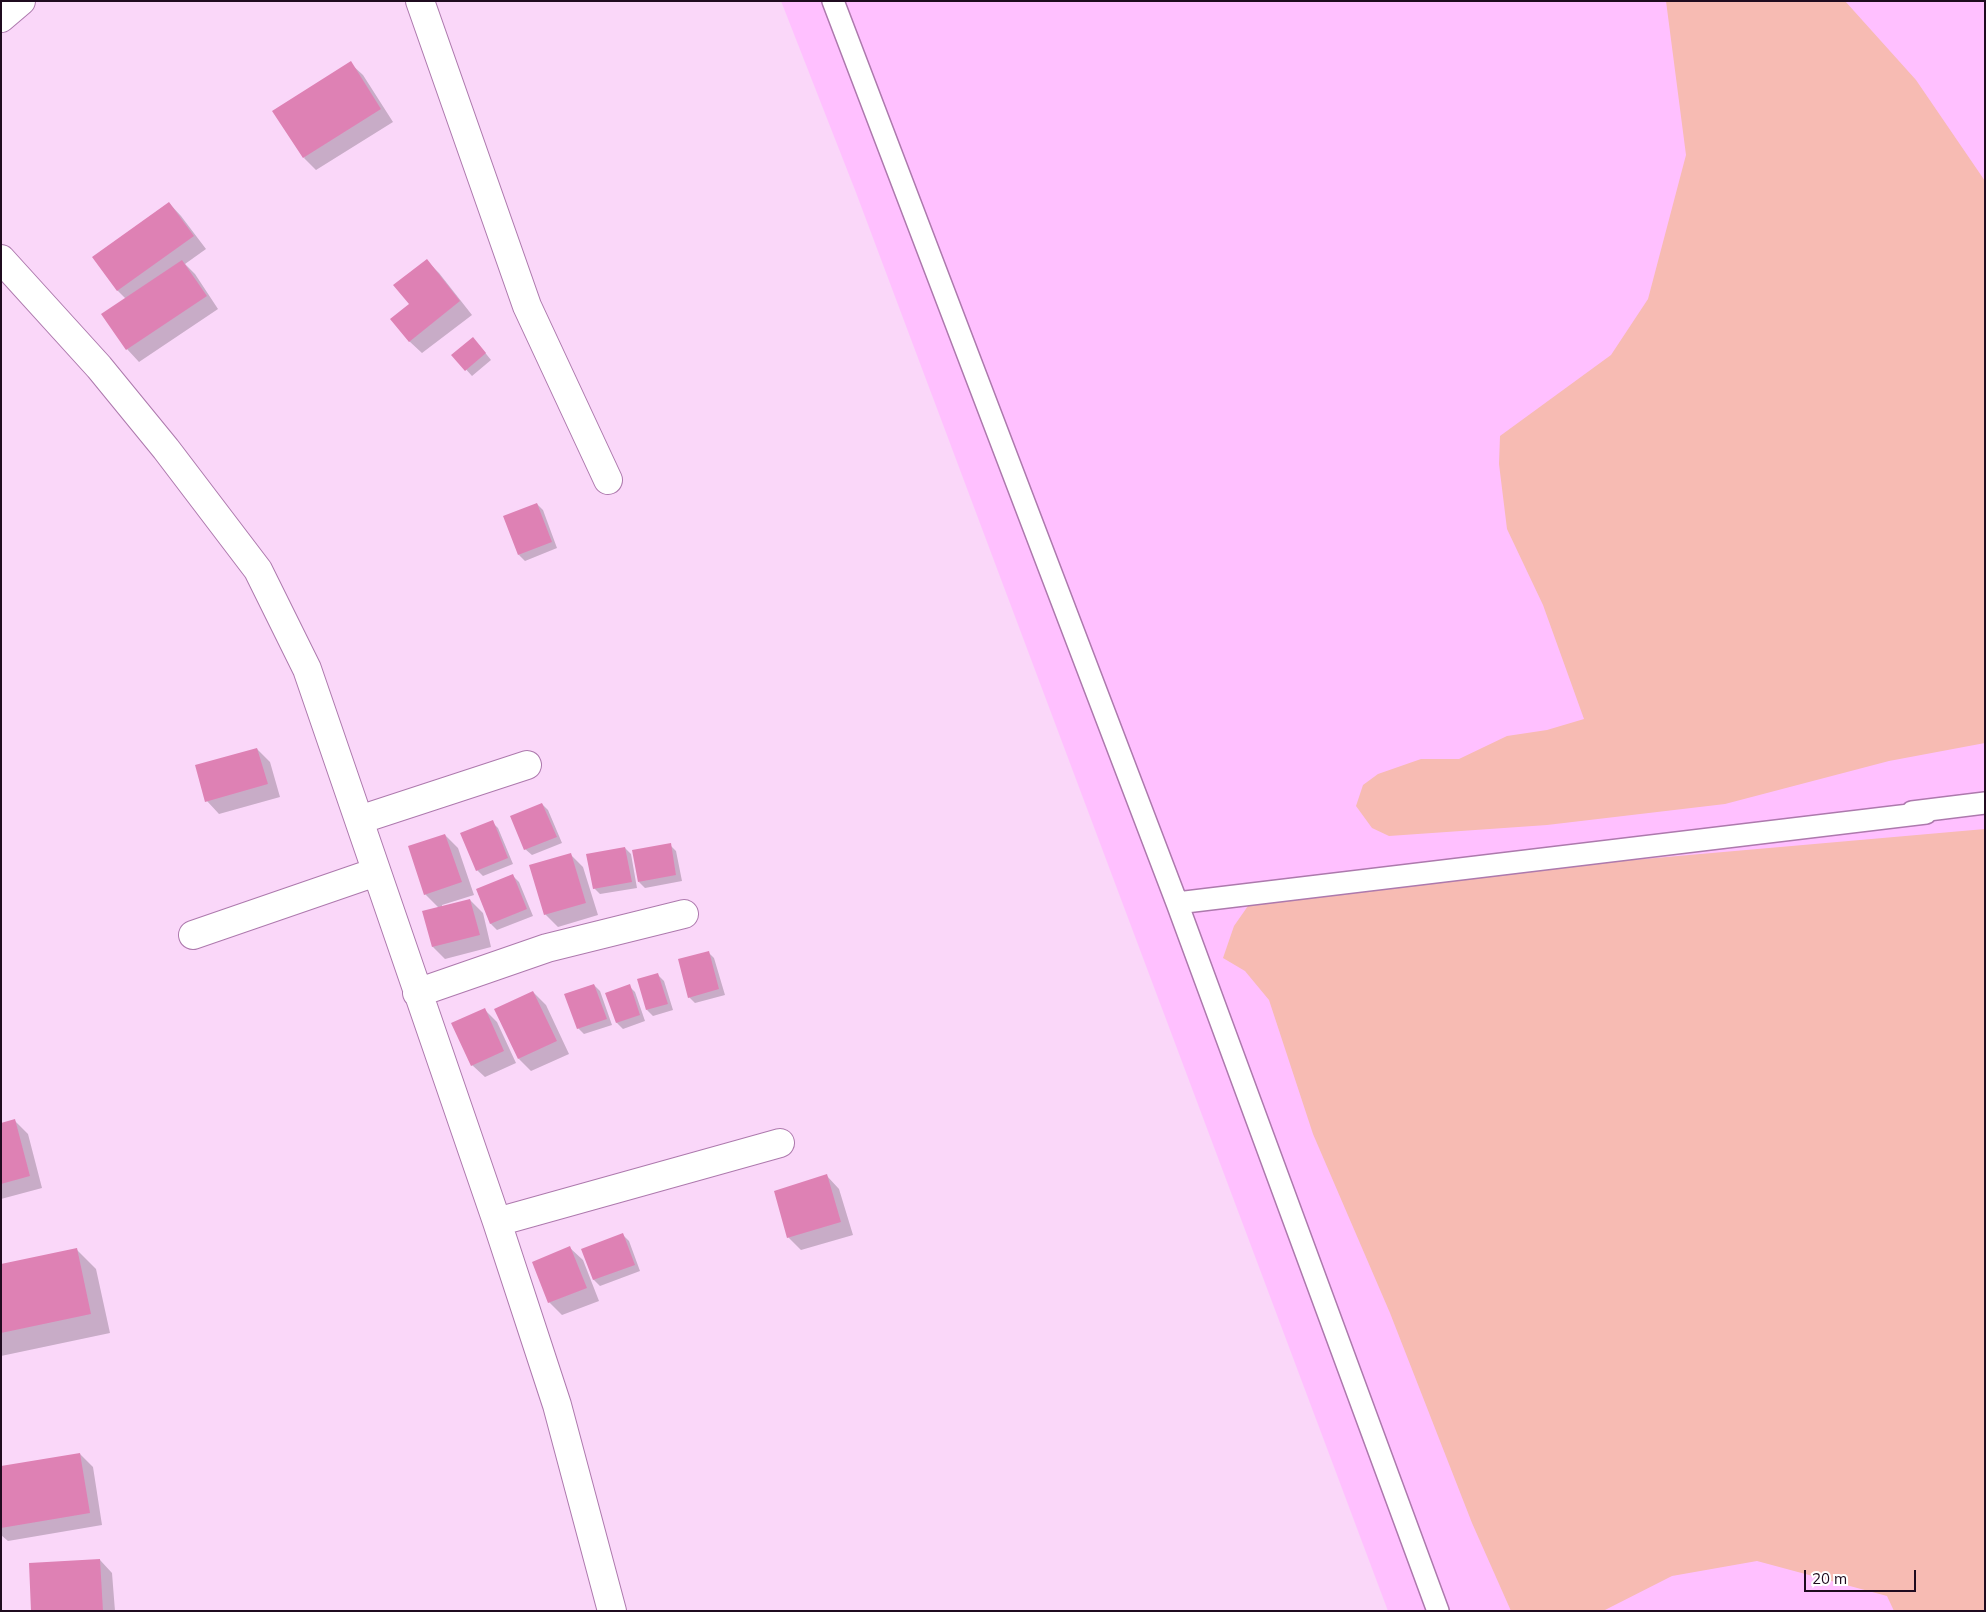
<!DOCTYPE html>
<html>
<head>
<meta charset="utf-8">
<style>
  body { margin:0 }
  #map { position:relative; width:1986px; height:1612px; overflow:hidden; background:#fad7f9; font-family:Mulish,sans-serif }
  canvas { display:block }
  .frame { position:absolute; inset:0; border:2px solid #1f0b1f; pointer-events:none }
  .scale { position:absolute; left:1804px; top:1570px; width:112px; height:22px; box-sizing:border-box; border:2px solid #1f0b1f; border-top:0; padding-left:6px; font-size:15px; line-height:18px; white-space:nowrap; color:#1f0b1f; -webkit-text-stroke:4px #fff; paint-order:stroke }
</style>
</head>
<body>
<div id="map">
<canvas width="1986" height="1612"></canvas>
<div class="frame"></div>
<div class="scale">20 m</div>
</div>
<script>
const ctx = document.querySelector('canvas').getContext('2d');
ctx.lineJoin = 'round';
function paint(path, color) { ctx.fillStyle = color; ctx.fill(path, 'evenodd'); }
const shape = rows => new Path2D(rows.map(r => 'M' + r).join(''));
function stroke(path, color, width, dash) { ctx.strokeStyle = color; ctx.lineWidth = width; ctx.lineCap = dash ? 'butt' : 'round'; ctx.setLineDash(dash || []); ctx.stroke(path); }
paint(shape([
  [781,1,1985,1,1985,1611,1388,1611,855,190]
]), '#ffc0ff');
paint(shape([
  [1666,1,1845,1,1916,80,1985,181,1985,743,1889,761,1725,804,1547,825,1389,836,1372,828,1356,806,1363,785,1378,774,1421,759,1459,759,1507,736,1547,730,1584,719,1543,605,1507,529,1499,464,1500,436,1611,355,1648,299,1686,155],
  [1985,829,1985,1611,1894,1611,1887,1596,1757,1561,1672,1576,1603,1611,1511,1611,1472,1523,1390,1313,1313,1134,1269,1000,1245,971,1223,958,1234,926,1257,893]
]), '#f7bbb3');
paint(shape([
  [350,63,363,75,393,122,316,170,304,158],
  [169,203,181,216,206,249,185,264,195,274,218,309,139,362,127,349,126,299,118,291,94,257],
  [426,260,439,273,472,315,422,353,409,341,410,305],
  [479,345,491,360,472,376,453,355],
  [537,504,543,510,557,548,525,561,519,555],
  [257,749,270,762,280,797,219,814,207,801],
  [542,804,548,810,562,843,532,855,525,849],
  [492,822,498,828,513,864,483,876,477,870],
  [445,835,458,848,474,895,442,905,442,907,470,900,483,913,491,947,445,959,433,947,439,908,425,894],
  [670,845,676,851,682,881,645,888,639,882],
  [625,848,631,854,637,888,600,894,594,888],
  [571,855,583,867,598,915,558,927,545,914],
  [513,876,519,882,533,916,497,930,491,924,477,890],
  [708,952,714,958,725,995,695,1003,689,997],
  [658,975,664,981,673,1010,653,1016,647,1010],
  [594,985,600,991,612,1025,584,1034,578,1028],
  [629,986,635,992,645,1021,623,1029,617,1023,607,994],
  [533,992,546,1005,569,1054,531,1071,519,1059],
  [484,1009,497,1022,516,1063,485,1077,472,1065],
  [15,1121,28,1134,42,1188,1,1199,1,1124],
  [827,1176,839,1189,853,1235,801,1250,788,1237],
  [623,1235,629,1241,640,1271,600,1286,594,1280,583,1250],
  [570,1248,583,1260,599,1301,562,1315,549,1302],
  [77,1250,96,1269,110,1333,1,1356,1,1266],
  [80,1454,93,1467,102,1525,8,1541,1,1535,1,1468],
  [100,1560,112,1573,115,1611,33,1611]
]), '#0003');
paint(shape([
  [351,61,381,109,303,158,272,111],
  [169,202,194,236,117,291,92,257],
  [427,259,460,301,409,342,390,319,409,304,393,285],
  [182,260,207,296,126,350,101,314],
  [473,337,486,353,465,371,451,355],
  [537,503,552,542,518,555,503,516],
  [257,748,268,784,205,802,195,765],
  [542,803,557,837,524,850,510,816],
  [493,820,508,858,476,871,460,833],
  [445,834,462,882,424,895,408,846],
  [671,843,676,875,638,882,632,850],
  [625,847,632,882,593,889,586,854],
  [571,853,586,903,544,915,529,865],
  [513,874,527,909,490,924,476,889],
  [470,899,480,935,432,947,422,911],
  [709,951,719,989,688,998,678,959],
  [658,973,668,1004,646,1010,637,979],
  [594,984,607,1019,577,1029,564,994],
  [630,984,640,1015,616,1023,605,993],
  [533,991,557,1041,518,1059,494,1009],
  [485,1008,504,1051,471,1066,451,1023],
  [15,1119,30,1176,1,1184,1,1123],
  [827,1174,841,1222,787,1238,774,1191],
  [623,1233,635,1265,593,1280,581,1249],
  [570,1246,587,1288,548,1303,532,1262],
  [77,1248,91,1314,1,1333,1,1264],
  [80,1453,90,1513,1,1528,1,1466],
  [100,1559,103,1611,31,1611,29,1563]
]), '#de81b4');
const service = shape([
  [833,1,1177,903,1438,1611],
  [1912,812,1985,803],
  [1177,903,1926,813]
]);
const minor = shape([
  [420,1,527,306,608,480],
  [1,18,21,1],
  [1,259,99,367,166,449,258,570,307,669,497,1222,557,1405,612,1611],
  [359,820,527,765],
  [193,935,376,872],
  [417,993,547,948,684,914],
  [497,1222,780,1143]
]);
stroke(service, '#ad79ad', 24);
stroke(minor, '#ad79ad', 30);
stroke(service, '#fff', 21);
stroke(minor, '#fff', 28);
</script>
</body>
</html>
